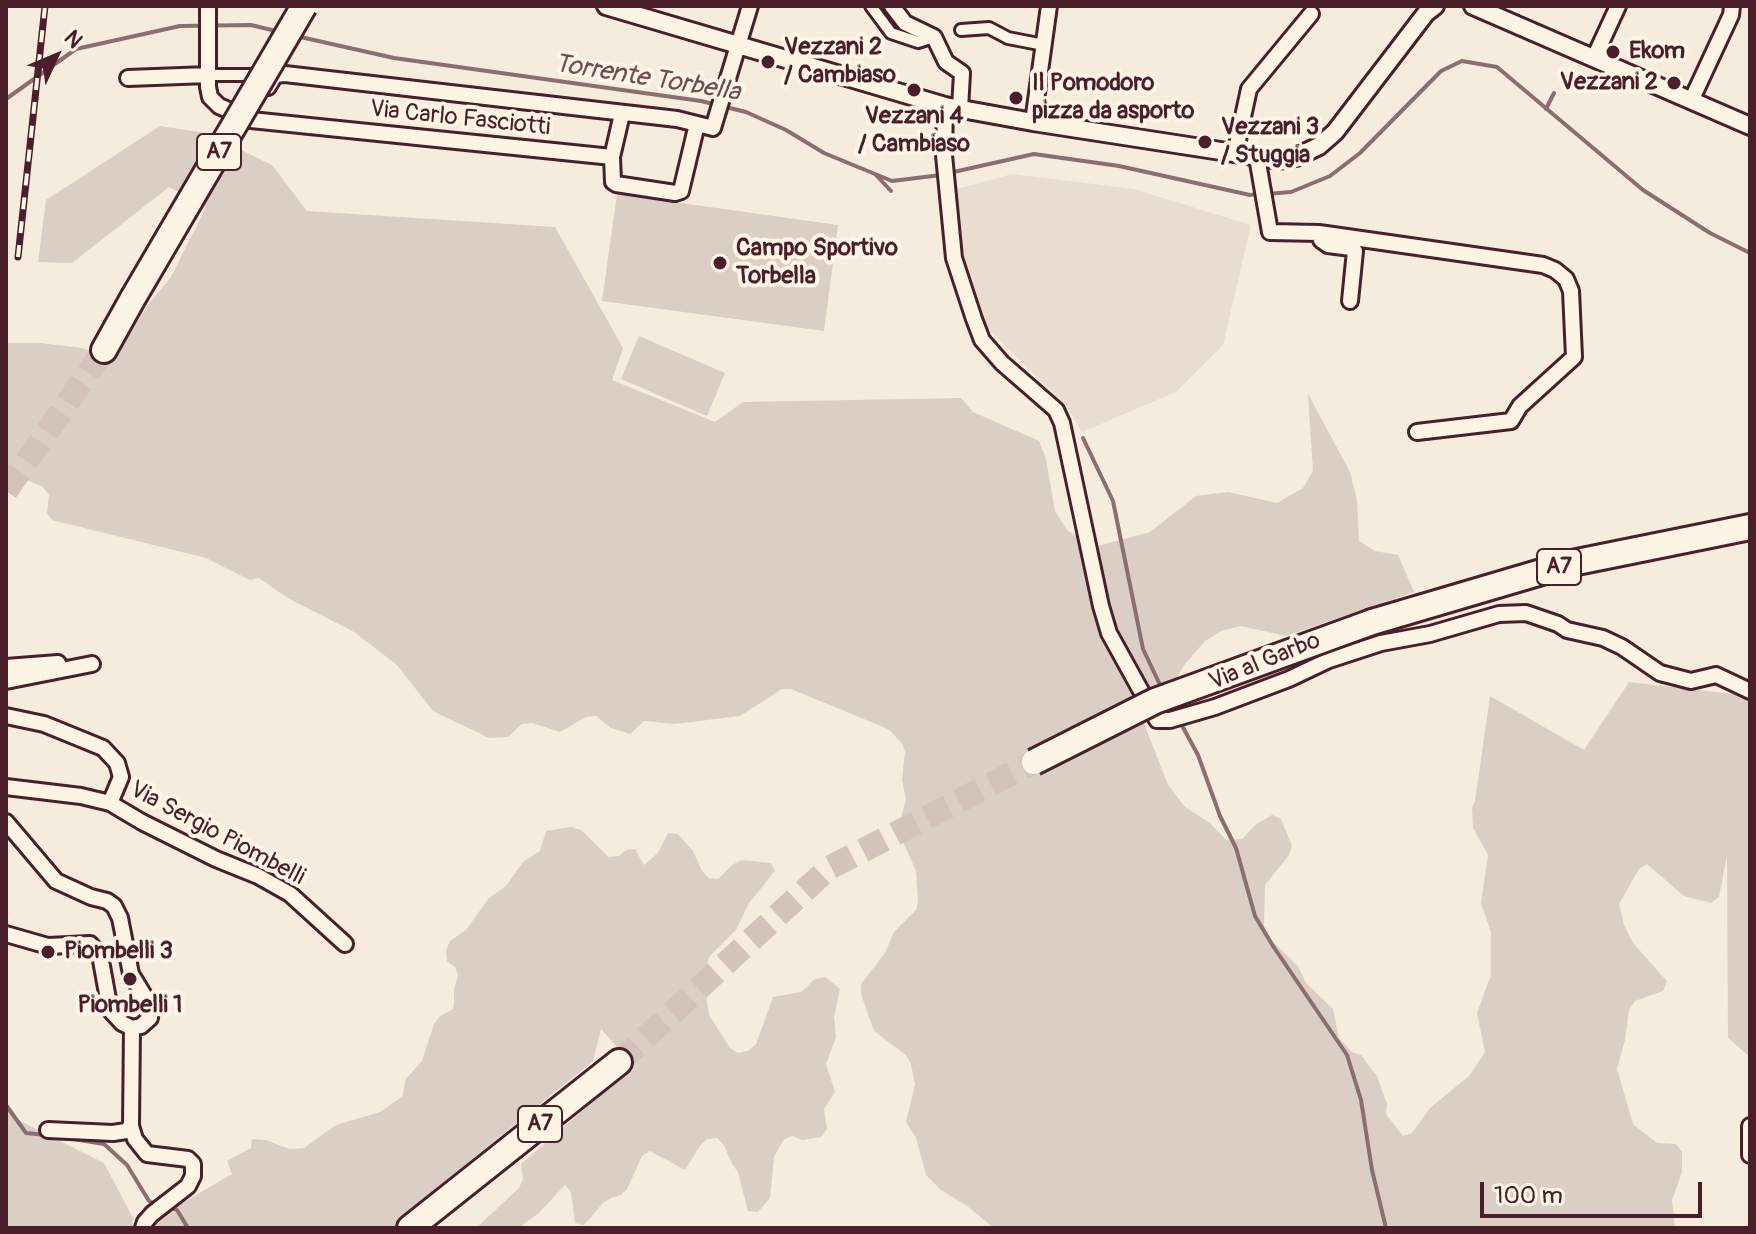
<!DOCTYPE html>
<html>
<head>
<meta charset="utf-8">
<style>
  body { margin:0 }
  #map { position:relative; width:1756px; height:1234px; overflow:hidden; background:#f5ecde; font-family:Pangolin,sans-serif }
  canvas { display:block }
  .frame { position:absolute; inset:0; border:8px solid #4a1f2b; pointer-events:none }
  .north { position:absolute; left:16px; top:16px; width:80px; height:80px; -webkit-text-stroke:6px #fcf5e5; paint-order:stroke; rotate:46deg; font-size:22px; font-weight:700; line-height:32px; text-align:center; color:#4a1f2b }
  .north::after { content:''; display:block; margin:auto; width:28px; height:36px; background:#4a1f2b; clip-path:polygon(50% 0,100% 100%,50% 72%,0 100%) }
  .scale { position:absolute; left:1480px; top:1182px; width:222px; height:36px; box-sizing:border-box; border:4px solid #4a1f2b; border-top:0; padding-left:10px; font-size:24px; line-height:28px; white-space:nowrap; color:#4a1f2b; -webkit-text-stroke:6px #fcf5e5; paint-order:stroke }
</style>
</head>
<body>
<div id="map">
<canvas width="1756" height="1234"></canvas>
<div class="frame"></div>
<div class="north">N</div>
<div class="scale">100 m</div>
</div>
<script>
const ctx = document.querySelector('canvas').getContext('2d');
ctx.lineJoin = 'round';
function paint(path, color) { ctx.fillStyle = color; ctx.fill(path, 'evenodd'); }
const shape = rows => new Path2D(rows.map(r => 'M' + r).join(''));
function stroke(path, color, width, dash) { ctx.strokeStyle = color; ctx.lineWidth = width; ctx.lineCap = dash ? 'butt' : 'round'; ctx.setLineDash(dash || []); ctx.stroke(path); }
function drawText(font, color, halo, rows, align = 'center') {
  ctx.font = font + ' Pangolin,sans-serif'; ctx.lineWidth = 8; ctx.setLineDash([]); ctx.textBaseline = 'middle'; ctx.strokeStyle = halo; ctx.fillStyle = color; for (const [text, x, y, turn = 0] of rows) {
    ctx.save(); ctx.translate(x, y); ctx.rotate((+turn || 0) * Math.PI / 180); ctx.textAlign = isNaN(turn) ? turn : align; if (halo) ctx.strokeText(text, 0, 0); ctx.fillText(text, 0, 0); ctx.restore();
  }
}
paint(shape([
  [1012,174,1134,189,1251,225,1223,345,1176,392,1082,432,1066,405,988,329,960,260,953,190]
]), '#e8ddd0');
paint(shape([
  [160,126,206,133,272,165,307,211,555,227,623,348,612,380,715,422,743,402,961,398,973,412,1039,441,1046,459,1055,511,1067,530,1094,547,1150,532,1196,496,1228,492,1277,503,1303,488,1313,471,1308,394,1350,472,1357,500,1359,541,1375,551,1398,555,1414,592,1286,636,1241,626,1221,631,1205,641,1185,664,1171,687,1135,700,1168,785,1185,807,1210,823,1226,840,1242,839,1255,825,1272,815,1281,819,1292,846,1289,855,1265,885,1264,926,1267,936,1298,966,1306,983,1333,1009,1339,1038,1352,1052,1361,1055,1377,1076,1387,1104,1386,1114,1403,1136,1412,1133,1430,1108,1469,1076,1485,1052,1477,1013,1491,975,1491,932,1481,903,1488,855,1473,828,1472,808,1475,801,1490,696,1584,750,1629,682,1750,696,1750,1057,1728,1038,1727,855,1719,897,1711,903,1684,896,1647,864,1639,869,1619,904,1624,925,1633,943,1667,981,1663,991,1635,1001,1629,1010,1625,1040,1617,1069,1633,1124,1657,1143,1676,1144,1682,1152,1682,1172,1672,1200,1675,1228,994,1228,967,1206,941,1190,926,1175,916,1138,906,1122,915,1085,911,1064,906,1055,874,1031,861,994,861,984,885,953,894,932,916,910,918,901,916,871,901,837,901,818,906,799,902,780,905,752,902,743,888,729,791,689,782,689,740,716,675,724,644,721,630,734,611,728,596,716,586,717,560,732,532,723,522,724,508,737,489,738,433,711,397,665,354,632,286,597,259,578,250,580,206,558,52,520,47,513,49,495,43,487,6,471,6,343,40,343,82,348,110,359,123,346,147,306,171,277,206,207,169,187,72,263,38,262,46,200],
  [617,194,838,225,824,331,602,301],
  [639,336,725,373,707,416,621,379],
  [571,827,581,830,609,857,619,856,626,850,635,849,644,865,658,853,668,833,678,834,693,851,702,871,709,878,718,879,732,865,742,860,771,863,775,871,749,903,736,930,709,957,706,968,705,987,709,1015,730,1048,738,1053,748,1051,756,1044,773,997,801,992,815,979,825,977,840,989,834,1017,836,1037,826,1064,835,1092,824,1109,827,1129,821,1137,802,1140,793,1136,784,1139,774,1157,770,1198,758,1212,748,1211,738,1172,732,1164,724,1145,717,1138,707,1139,700,1146,685,1170,650,1151,642,1156,627,1189,621,1195,611,1198,603,1203,584,1225,575,1223,571,1192,565,1185,539,1213,518,1228,476,1228,519,1188,523,1179,521,1164,634,1066,601,1029,593,1061,412,1208,424,1228,149,1228,150,1222,232,1174,227,1161,251,1148,252,1139,266,1140,289,1149,304,1148,336,1125,380,1112,403,1096,405,1080,422,1061,434,1024,440,1016,453,1009,454,1004,454,989,458,975,455,967,447,961,446,950,450,941,466,930,489,898,506,886,523,862,540,851,546,831],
  [6,1106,18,1120,104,1163,133,1218,132,1228,6,1228]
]), '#dbcec4');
stroke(shape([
  [296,36,394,58,701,101,746,112,786,130,824,153,892,181,941,175],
  [6,99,76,49,180,26,251,25,280,32],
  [1546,109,1554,93],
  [949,173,1034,154,1119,166,1250,195,1258,194],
  [876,175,891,191],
  [1267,194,1291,192,1330,176,1360,153,1441,71,1462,61,1497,67,1643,190,1710,233,1750,253],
  [1083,438,1113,501,1143,649,1162,689],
  [1180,722,1198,755,1220,816,1236,848,1255,916,1273,946,1347,1055,1361,1100,1372,1170,1386,1228],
  [6,1105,26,1133,46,1135],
  [67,1138,104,1144,127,1165,149,1201,157,1204],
  [169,1207,177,1210,188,1228]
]), '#8c6e70', 4);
stroke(shape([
  [6,491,104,350],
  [619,1062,829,868,1034,762]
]), '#d3c3ba', 24, [24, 12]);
const pedestrian = shape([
  [871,6,891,33,918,42,934,37],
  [961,30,989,28,1008,38,1044,45],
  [208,75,261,75]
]);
const minor = shape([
  [208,6,208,87,210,97,219,106,251,120,612,157,613,182,616,184,675,193,681,191,697,124,713,128,750,6],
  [892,6,905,23,934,37,946,62,962,73,960,109],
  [1594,58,1618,6],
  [128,78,208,75],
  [268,87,275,75,285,74,677,119,697,124],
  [1691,101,1731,15,1732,6],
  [945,106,944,155,954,258,974,319,982,340,1002,363,1056,410,1062,423,1101,606,1109,633,1157,720,1170,720,1215,707,1289,679,1329,660,1381,643,1430,634,1499,614,1526,613,1558,624,1567,630,1603,638,1622,647,1660,673,1691,681,1716,675,1750,691],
  [1033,122,1049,6],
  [1235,154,1249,89,1311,14],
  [612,157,622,114],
  [1257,157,1270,232,1319,233,1543,265,1555,270,1566,279,1571,291,1574,357,1520,406,1511,421,1417,432],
  [1319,233,1321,240,1328,245,1351,248,1355,251,1350,301],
  [6,667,58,663],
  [6,681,92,664],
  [6,716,44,724,103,748,117,763,121,777,110,803],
  [6,787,81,796,110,803,142,822,216,859,258,876,290,894,345,944],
  [6,822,56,881,91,897,107,901,114,906,120,918,131,974,151,1007,150,1018,141,1026,132,1028,122,1023,110,1010,100,955,90,944,48,946,6,934],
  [132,1028,131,1126,135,1139,147,1154,188,1159,193,1164,193,1176,188,1186,152,1214,145,1222,143,1228],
  [1750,1126,1750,1155],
  [48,1130,113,1133,126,1131,131,1126]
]);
const tertiary = shape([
  [606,6,945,106,1033,122,1279,160,1296,157,1319,146,1335,132,1426,13,1435,6],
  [1473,6,1750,126]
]);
const motorway = shape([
  [104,350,133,298],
  [1372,622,1572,563,1750,527],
  [410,1228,619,1062]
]);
stroke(pedestrian, '#4a1f2b', 16);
stroke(minor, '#4a1f2b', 20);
stroke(tertiary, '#4a1f2b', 22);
stroke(motorway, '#4a1f2b', 30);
stroke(pedestrian, '#fcf5e5', 10);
stroke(minor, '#fcf5e5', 14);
stroke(tertiary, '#fcf5e5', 16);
stroke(motorway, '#fcf5e5', 24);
const rail = shape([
  [18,257,45,6]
]);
stroke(rail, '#4a1f2b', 7);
stroke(rail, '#fcf5e5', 4, [12]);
const motorwayBridge = shape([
  [133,298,304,6],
  [1034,762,1155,701,1372,622]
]);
stroke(motorwayBridge, '#4a1f2b', 30, []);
stroke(motorwayBridge, '#fcf5e5', 24);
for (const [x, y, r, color] of [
  [1613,52,8,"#4a1f2b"],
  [768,62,8,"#4a1f2b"],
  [1674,83,8,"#4a1f2b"],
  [914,90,8,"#4a1f2b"],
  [1016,98,8,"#4a1f2b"],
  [1205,142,8,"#4a1f2b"],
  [720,263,8,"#4a1f2b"],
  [48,952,8,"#4a1f2b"],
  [130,979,8,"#4a1f2b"]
]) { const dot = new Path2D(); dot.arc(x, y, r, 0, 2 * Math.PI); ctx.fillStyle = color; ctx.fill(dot); stroke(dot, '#fcf5e5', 3); }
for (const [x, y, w] of [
  [219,152,44],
  [1559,567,44],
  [540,1124,44]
]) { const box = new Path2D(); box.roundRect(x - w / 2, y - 18, w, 36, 6); ctx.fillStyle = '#fcf5e5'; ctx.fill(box); stroke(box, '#4a1f2b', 2); }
drawText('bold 22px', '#4a1f2b', null, [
  ["A7",219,152],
  ["A7",1559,567],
  ["A7",540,1124]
]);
drawText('bold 24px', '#4a1f2b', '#fcf5e5', [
  ["Vezzani 2",784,48],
  ["/ Cambiaso",784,76],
  ["Ekom",1629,52],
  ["Vezzani 2",1658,83,"right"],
  ["Il Pomodoro",1032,84],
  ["pizza da asporto",1032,112],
  ["Vezzani 4",914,117,"center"],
  ["/ Cambiaso",914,145,"center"],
  ["Vezzani 3",1221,128],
  ["/ Stuggia",1221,156],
  ["Campo Sportivo",736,249],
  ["Torbella",736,277],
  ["Piombelli 3",64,952],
  ["Piombelli 1",130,1006,"center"]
], 'left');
drawText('24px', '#4a1f2b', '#fcf5e5', [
  ["Via Carlo Fasciotti",460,119,6],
  ["Via al Garbo",1265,662,-22],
  ["Via Sergio Piombelli",217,834,28]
]);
drawText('italic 26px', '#704d53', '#fcf5e5', [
  ["Torrente Torbella",647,79,9]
]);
</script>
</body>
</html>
